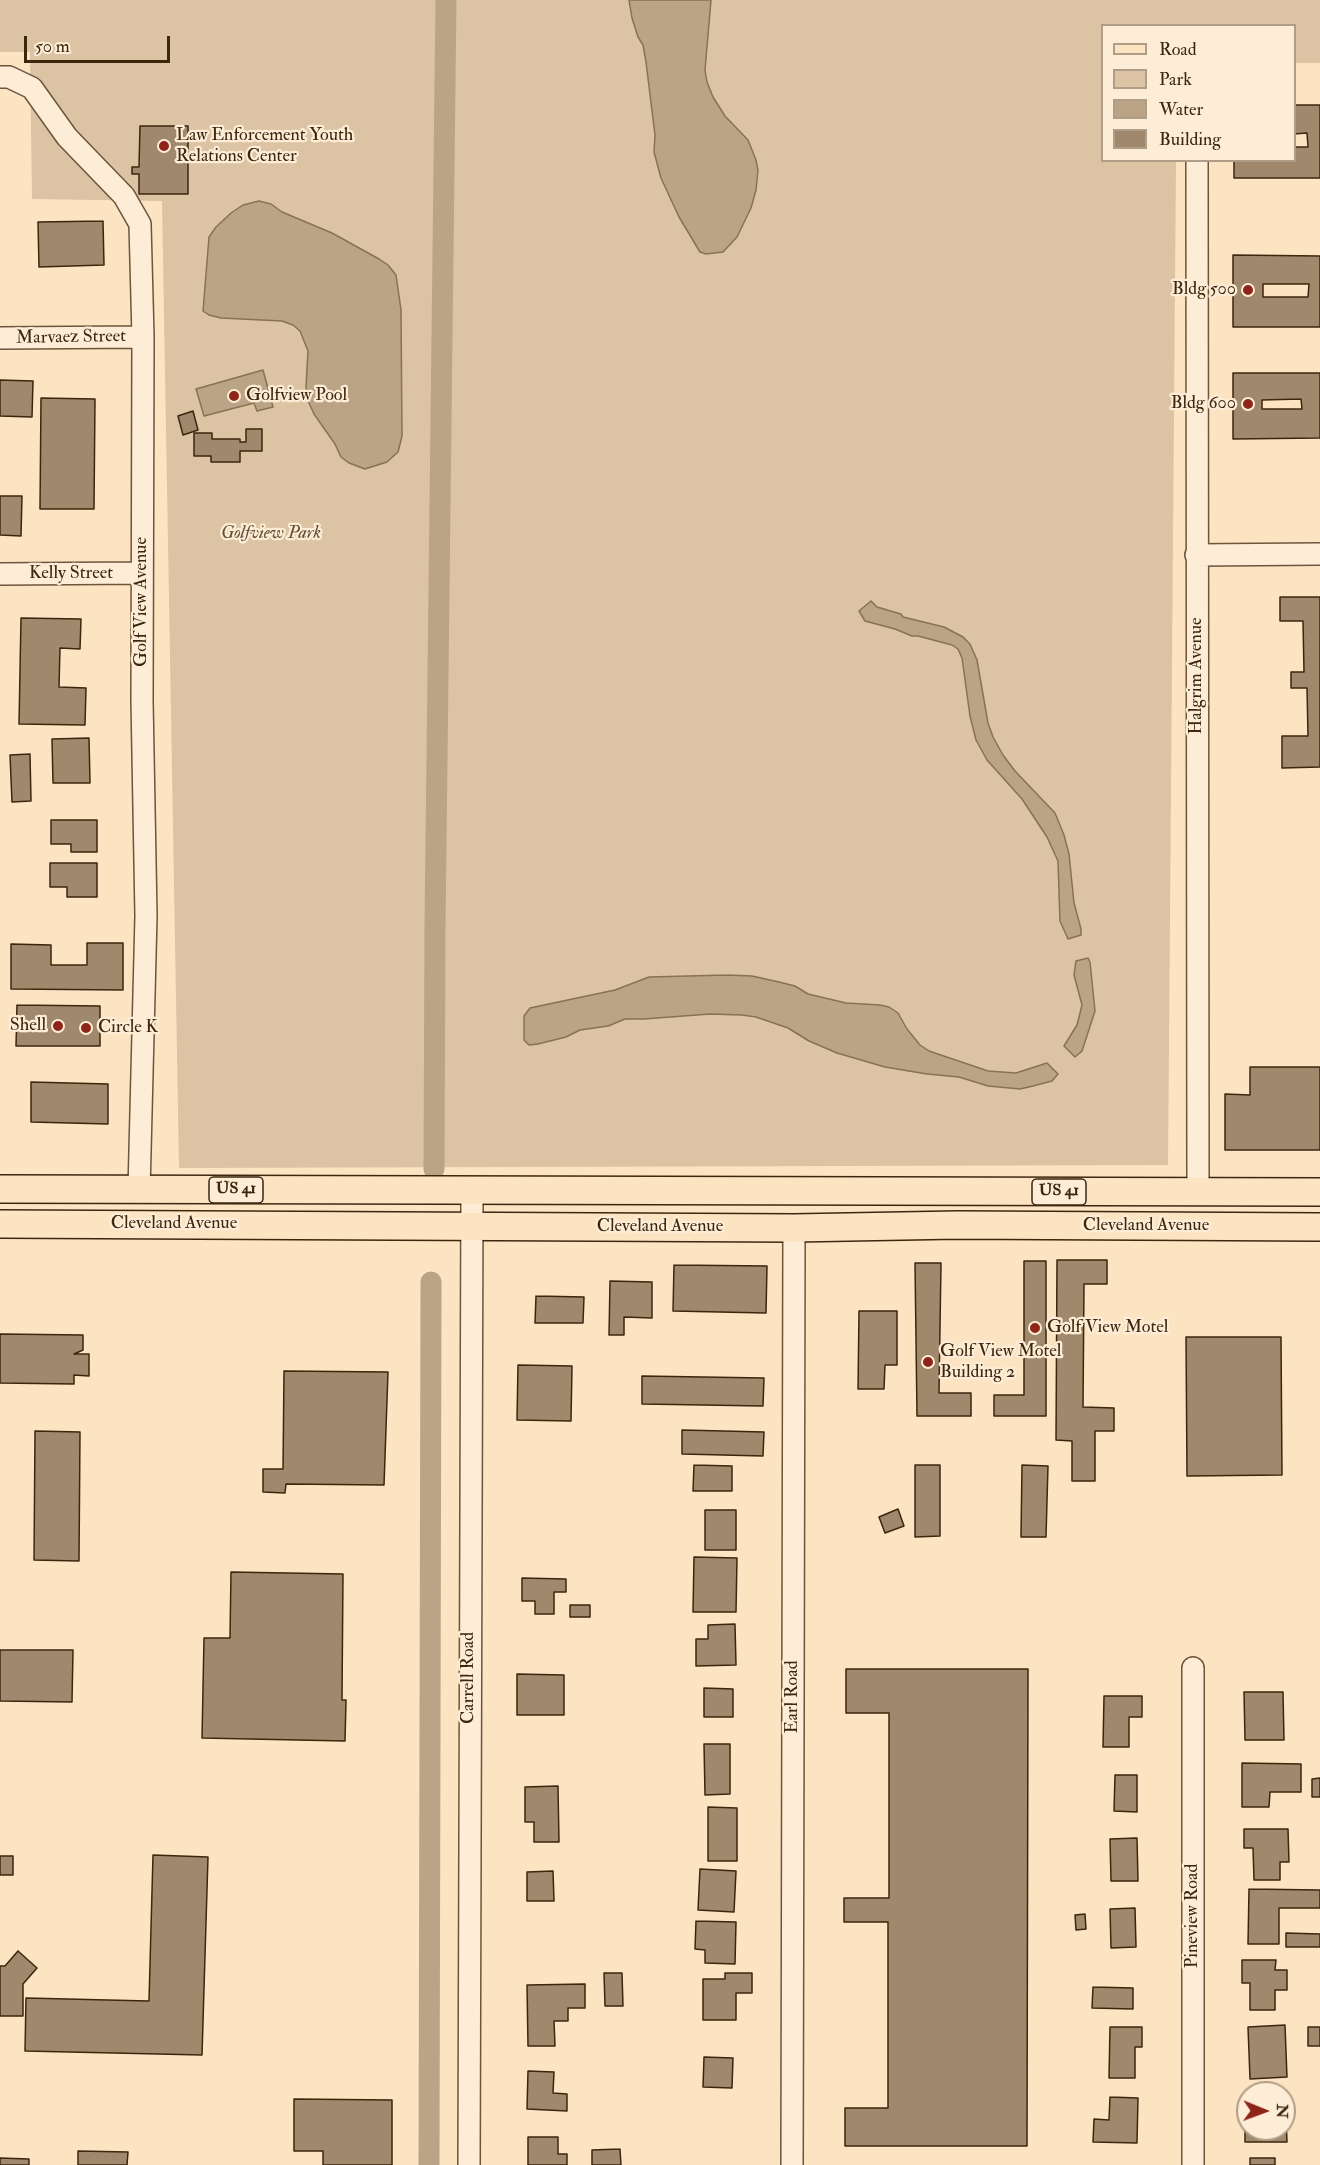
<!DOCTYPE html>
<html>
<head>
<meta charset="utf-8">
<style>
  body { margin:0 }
  #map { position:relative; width:1320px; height:2165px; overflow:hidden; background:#fce3c2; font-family:"IM FELL Double Pica",serif }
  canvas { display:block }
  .legend { position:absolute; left:1101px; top:24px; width:195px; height:138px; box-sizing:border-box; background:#fdedd7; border:2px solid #b09d87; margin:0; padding:8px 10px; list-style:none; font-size:18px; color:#3c260e }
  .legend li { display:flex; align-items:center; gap:12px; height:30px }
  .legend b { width:30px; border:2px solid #b09d87 }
  .north { position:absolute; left:1236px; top:2081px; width:60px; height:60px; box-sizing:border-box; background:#fdedd7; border:2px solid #b09d87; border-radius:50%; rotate:91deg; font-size:16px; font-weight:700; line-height:24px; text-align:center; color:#3c260e }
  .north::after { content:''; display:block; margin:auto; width:21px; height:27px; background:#8f2418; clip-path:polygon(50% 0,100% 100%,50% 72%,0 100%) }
  .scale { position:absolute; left:24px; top:36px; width:146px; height:27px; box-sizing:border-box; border:3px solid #3c260e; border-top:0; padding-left:8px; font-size:18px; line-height:21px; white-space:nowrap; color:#3c260e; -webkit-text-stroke:4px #fdedd7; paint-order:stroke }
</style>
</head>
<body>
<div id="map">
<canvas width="1320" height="2165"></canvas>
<ul class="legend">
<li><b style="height:8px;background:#fce3c2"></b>Road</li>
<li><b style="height:16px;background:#dbc3a3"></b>Park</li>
<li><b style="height:16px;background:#bba385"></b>Water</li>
<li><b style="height:16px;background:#a0886c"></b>Building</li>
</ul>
<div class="north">N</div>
<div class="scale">50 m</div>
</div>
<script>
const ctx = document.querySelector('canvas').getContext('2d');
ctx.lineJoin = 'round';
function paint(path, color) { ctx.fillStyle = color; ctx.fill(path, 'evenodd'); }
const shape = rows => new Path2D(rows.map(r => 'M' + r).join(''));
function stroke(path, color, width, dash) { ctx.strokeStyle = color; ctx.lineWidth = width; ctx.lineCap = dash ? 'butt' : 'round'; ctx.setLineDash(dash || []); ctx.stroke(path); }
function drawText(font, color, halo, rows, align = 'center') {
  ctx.font = font + ' "IM FELL Double Pica",serif'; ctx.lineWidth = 4.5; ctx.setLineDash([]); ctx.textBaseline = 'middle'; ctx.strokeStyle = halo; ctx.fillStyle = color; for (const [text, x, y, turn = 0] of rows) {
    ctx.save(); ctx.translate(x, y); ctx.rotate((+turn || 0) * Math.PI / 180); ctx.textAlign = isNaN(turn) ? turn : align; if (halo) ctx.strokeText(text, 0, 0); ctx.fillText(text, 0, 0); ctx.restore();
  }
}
paint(shape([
  [0,0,1320,0,1320,63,1295,63,1294,26,1102,26,1102,160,1176,161,1168,1165,179,1168,162,201,32,199,30,52,0,52]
]), '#dbc3a3');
const water = shape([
  [629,0,711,0,705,70,707,82,713,97,725,116,748,140,756,160,758,170,756,190,751,208,737,237,723,252,706,254,700,252,679,217,661,178,654,152,655,135,646,62,643,45,638,37,632,18,629,0],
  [259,201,271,204,282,212,332,233,379,259,388,265,396,275,401,310,402,436,398,452,387,462,365,469,349,463,341,457,335,444,314,414,309,403,306,387,308,351,300,331,293,325,282,321,221,318,209,315,203,311,209,237,216,227,231,213,243,205,259,201],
  [263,370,273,407,257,411,254,403,204,416,196,389,263,370],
  [871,601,877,607,901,614,903,617,944,627,963,637,970,644,977,660,988,723,993,737,1003,755,1015,771,1055,813,1064,835,1069,854,1074,903,1081,929,1081,935,1068,939,1060,921,1058,861,1047,837,1022,799,987,760,976,740,970,716,962,658,958,649,952,645,918,636,912,636,895,629,865,621,859,611,871,601],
  [1088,958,1090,962,1095,1011,1082,1051,1075,1057,1064,1046,1077,1025,1082,1005,1074,975,1076,961,1088,958],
  [727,975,752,976,779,982,795,986,808,994,846,1003,880,1005,889,1007,898,1013,907,1029,920,1045,929,1051,988,1071,1016,1073,1047,1063,1058,1074,1052,1081,1033,1086,1020,1089,988,1086,959,1077,927,1074,885,1067,837,1053,809,1041,788,1028,756,1017,742,1015,710,1014,644,1019,625,1019,608,1026,580,1030,566,1037,538,1044,529,1045,524,1040,524,1016,530,1008,615,990,649,977,727,975]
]);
paint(water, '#bba385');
stroke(water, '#887155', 1.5);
stroke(shape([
  [434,1169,435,926,446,0],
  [429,2165,431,1282]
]), '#bba385', 21);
const building = shape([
  [1294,105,1320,105,1320,178,1234,178,1234,160,1294,160,1294,147,1308,147,1307,133,1294,134,1294,105],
  [140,126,188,126,188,194,139,194,139,174,132,174,132,167,139,167,140,126],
  [103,221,104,265,39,267,38,222,103,221],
  [1233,255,1320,256,1320,327,1233,327,1233,255],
  [1263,284,1309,284,1308,297,1263,297,1263,284],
  [1233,373,1320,373,1320,438,1233,439,1233,373],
  [1301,399,1302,409,1262,409,1262,400,1301,399],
  [0,380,33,381,32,417,0,416,0,380],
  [41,398,95,399,94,509,40,509,41,398],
  [193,411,198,430,183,435,178,416,193,411],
  [246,429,262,429,262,451,240,451,240,462,211,462,211,456,194,456,194,433,212,433,212,439,240,439,240,442,246,442,246,429],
  [0,496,22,496,21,536,0,535,0,496],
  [1280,597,1320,597,1320,767,1282,768,1282,736,1308,736,1307,688,1291,688,1291,672,1304,672,1303,621,1280,621,1280,597],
  [21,618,81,619,80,649,60,648,59,687,86,688,85,725,19,724,21,618],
  [89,738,90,783,53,783,52,739,89,738],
  [30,754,31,801,12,802,10,755,30,754],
  [51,820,97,820,97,852,71,852,71,844,51,844,51,820],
  [50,863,97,863,97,897,67,897,67,887,50,887,50,863],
  [87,943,123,943,123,990,11,989,11,944,51,945,51,965,87,965,87,943],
  [17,1005,100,1006,100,1046,16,1046,17,1005],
  [1250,1067,1320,1067,1320,1150,1225,1150,1225,1094,1250,1095,1250,1067],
  [31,1082,108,1084,108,1124,31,1122,31,1082],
  [1057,1260,1107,1260,1107,1284,1084,1284,1083,1407,1114,1408,1114,1431,1095,1431,1095,1481,1072,1481,1072,1441,1056,1440,1057,1260],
  [1024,1261,1046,1261,1046,1416,994,1416,994,1395,1024,1395,1024,1261],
  [915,1263,941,1263,939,1393,971,1393,971,1416,917,1416,915,1263],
  [674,1265,767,1266,766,1313,673,1311,674,1265],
  [610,1281,652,1282,652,1318,624,1317,624,1335,609,1335,610,1281],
  [536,1296,584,1297,583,1323,535,1323,536,1296],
  [859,1311,897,1311,897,1365,885,1365,884,1389,858,1389,859,1311],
  [0,1334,83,1335,83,1350,74,1354,89,1354,89,1376,74,1375,74,1384,0,1383,0,1334],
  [1186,1337,1281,1337,1282,1475,1187,1476,1186,1337],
  [518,1365,572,1366,571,1421,517,1420,518,1365],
  [284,1371,388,1372,384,1485,286,1484,285,1493,263,1492,263,1469,283,1469,284,1371],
  [642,1376,764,1378,763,1406,642,1404,642,1376],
  [682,1430,764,1432,763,1456,682,1454,682,1430],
  [35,1431,80,1432,79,1561,34,1560,35,1431],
  [694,1465,732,1466,732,1491,693,1491,694,1465],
  [915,1465,940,1465,940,1536,915,1537,915,1465],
  [1022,1465,1048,1466,1046,1537,1021,1537,1022,1465],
  [898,1509,904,1526,885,1533,879,1517,898,1509],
  [705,1510,736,1510,736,1550,705,1550,705,1510],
  [694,1557,737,1558,736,1612,693,1612,694,1557],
  [231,1572,343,1574,342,1700,346,1700,345,1741,202,1738,204,1638,230,1638,231,1572],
  [522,1578,566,1579,566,1592,554,1592,554,1614,535,1614,535,1601,522,1601,522,1578],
  [570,1605,590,1605,590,1617,570,1617,570,1605],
  [735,1624,736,1665,696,1666,696,1639,708,1639,708,1625,735,1624],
  [0,1650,73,1650,72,1702,0,1701,0,1650],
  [846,1669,1028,1669,1027,2146,845,2146,845,2108,888,2108,888,1922,844,1922,844,1898,889,1898,889,1713,846,1713,846,1669],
  [517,1674,564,1675,564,1715,517,1715,517,1674],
  [704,1688,733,1689,733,1717,704,1717,704,1688],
  [1244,1692,1283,1692,1284,1740,1245,1740,1244,1692],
  [1104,1696,1142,1696,1142,1717,1129,1717,1129,1747,1103,1747,1104,1696],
  [704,1744,730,1744,730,1794,705,1795,704,1744],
  [1242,1763,1301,1764,1301,1792,1270,1792,1269,1807,1242,1807,1242,1763],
  [1115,1775,1137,1775,1137,1812,1114,1811,1115,1775],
  [1320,1778,1320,1797,1312,1797,1312,1779,1320,1778],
  [558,1786,559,1842,534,1842,534,1822,525,1822,525,1787,558,1786],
  [708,1807,737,1808,737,1861,708,1861,708,1807],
  [1244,1829,1288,1829,1289,1862,1280,1862,1280,1880,1254,1880,1253,1848,1244,1848,1244,1829],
  [1137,1838,1138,1881,1111,1881,1110,1839,1137,1838],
  [153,1855,208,1857,202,2055,25,2051,26,1998,149,2001,153,1855],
  [0,1856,13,1856,13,1875,0,1875,0,1856],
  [700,1869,736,1871,734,1912,698,1910,700,1869],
  [553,1871,554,1901,527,1901,527,1872,553,1871],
  [1249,1889,1320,1890,1320,1908,1279,1908,1279,1944,1248,1944,1249,1889],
  [1135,1908,1136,1947,1111,1948,1110,1909,1135,1908],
  [1085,1914,1086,1929,1076,1930,1075,1915,1085,1914],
  [696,1921,736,1922,735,1964,705,1963,705,1950,695,1949,696,1921],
  [1286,1933,1320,1934,1320,1947,1286,1947,1286,1933],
  [18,1951,37,1968,23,1984,23,2016,0,2016,0,1966,5,1966,18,1951],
  [1242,1960,1276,1960,1275,1970,1287,1970,1287,1990,1275,1990,1275,2010,1250,2010,1250,1983,1242,1983,1242,1960],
  [604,1973,622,1973,623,2006,605,2006,604,1973],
  [725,1973,752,1973,752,1993,736,1993,736,2020,703,2020,703,1979,725,1979,725,1973],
  [585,1984,585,2008,568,2008,568,2021,554,2021,555,2046,528,2046,527,1985,585,1984],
  [1093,1987,1133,1988,1133,2009,1092,2008,1093,1987],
  [1285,2025,1287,2077,1250,2079,1248,2027,1285,2025],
  [1110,2027,1142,2027,1142,2047,1135,2047,1135,2078,1109,2078,1110,2027],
  [1308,2027,1320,2027,1320,2046,1308,2046,1308,2027],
  [704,2057,733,2058,732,2088,703,2087,704,2057],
  [528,2071,554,2072,553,2093,567,2094,567,2111,527,2109,528,2071],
  [1110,2097,1138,2098,1137,2143,1093,2142,1094,2119,1109,2120,1110,2097],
  [294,2099,392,2100,392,2165,323,2165,323,2151,294,2151,294,2099],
  [1245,2102,1248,2102,1248,2129,1284,2129,1284,2116,1286,2116,1287,2142,1245,2142,1245,2102],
  [528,2137,558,2137,558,2154,567,2154,567,2165,528,2165,528,2137],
  [620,2149,621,2165,592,2165,592,2150,620,2149],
  [78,2151,128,2152,127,2165,78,2165,78,2151],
  [0,2158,29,2159,29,2165,0,2165,0,2158],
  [1250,2158,1275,2158,1275,2165,1250,2165,1250,2158]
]);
paint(building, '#a0886c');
stroke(building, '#3c260e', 1.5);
const minor = shape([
  [0,77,9,77,32,88,67,137,124,196,140,224,143,337,142,700,146,916,139,1190],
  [1197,160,1198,1192],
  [0,338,143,337],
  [1196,555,1320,554],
  [0,574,142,573],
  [469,2165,472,1191],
  [792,2165,794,1228],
  [1193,2165,1193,1668]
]);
const major = shape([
  [0,1189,1320,1192],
  [0,1224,794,1228,957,1225,1320,1227]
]);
stroke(minor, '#6c553b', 24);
stroke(major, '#3c260e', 30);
stroke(minor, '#fdedd7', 21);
stroke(major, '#fce3c2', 27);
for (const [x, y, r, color] of [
  [164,146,6,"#8f2418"],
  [1248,290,6,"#8f2418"],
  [234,396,6,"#8f2418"],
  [1248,404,6,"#8f2418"],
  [58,1026,6,"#8f2418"],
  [86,1028,6,"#8f2418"],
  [1035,1328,6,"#8f2418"],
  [928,1362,6,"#8f2418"]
]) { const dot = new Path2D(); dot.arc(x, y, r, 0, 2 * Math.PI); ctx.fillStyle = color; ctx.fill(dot); stroke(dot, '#fdedd7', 2); }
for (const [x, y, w] of [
  [236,1190,54],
  [1059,1192,54]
]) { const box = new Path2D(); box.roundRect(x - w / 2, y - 13, w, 26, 4.5); ctx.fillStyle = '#fdedd7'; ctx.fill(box); stroke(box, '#3c260e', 1.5); }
drawText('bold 16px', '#3c260e', null, [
  ["US 41",236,1190],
  ["US 41",1059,1192]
]);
drawText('18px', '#3c260e', '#fdedd7', [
  ["Law Enforcement Youth",176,136],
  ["Relations Center",176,157],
  ["Bldg 500",1236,290,"right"],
  ["Golfview Pool",246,396],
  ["Bldg 600",1236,404,"right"],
  ["Shell",46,1026,"right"],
  ["Circle K",98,1028],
  ["Golf View Motel",1047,1328],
  ["Golf View Motel",940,1352],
  ["Building 2",940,1373]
], 'left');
drawText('18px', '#3c260e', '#fdedd7', [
  ["Marvaez Street",71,338,-1],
  ["Kelly Street",71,574],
  ["Golf View Avenue",142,602,-90],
  ["Halgrim Avenue",1197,676,-90],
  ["Cleveland Avenue",174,1224],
  ["Cleveland Avenue",1146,1226],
  ["Cleveland Avenue",660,1227],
  ["Carrell Road",469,1678,-90],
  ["Earl Road",793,1697,-90],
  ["Pineview Road",1193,1916,-90]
]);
drawText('italic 18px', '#644d33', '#fdedd7', [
  ["Golfview Park",271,534]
]);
</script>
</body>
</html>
